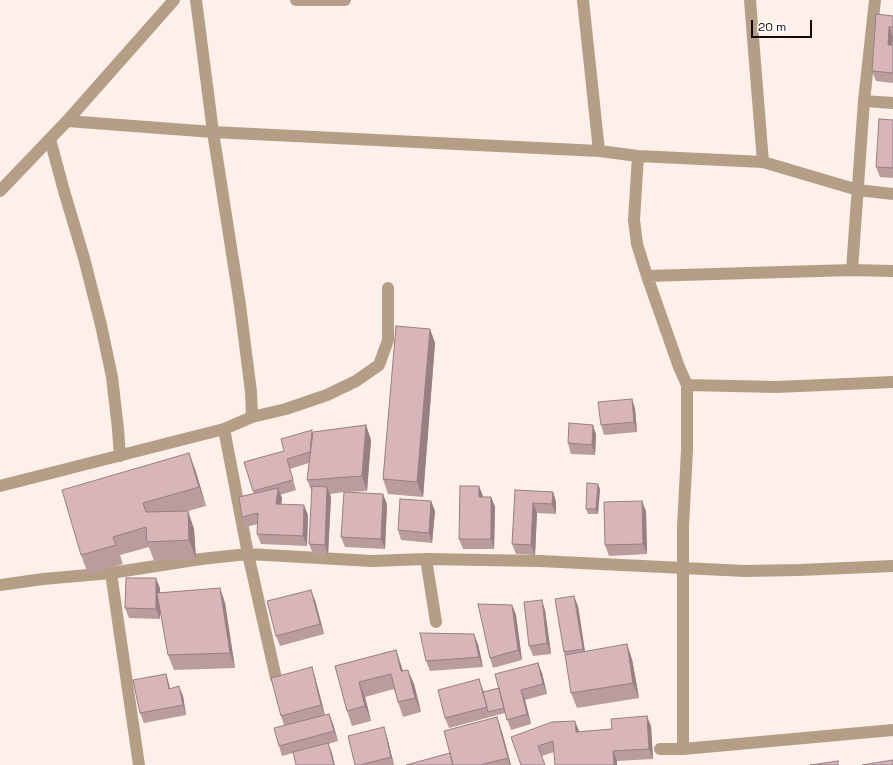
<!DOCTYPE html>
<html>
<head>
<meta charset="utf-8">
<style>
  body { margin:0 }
  #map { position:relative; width:893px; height:765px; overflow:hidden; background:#fdefea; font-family:"Space Grotesk",sans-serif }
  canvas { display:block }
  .scale { position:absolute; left:751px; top:20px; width:61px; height:18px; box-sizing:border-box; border:2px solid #140906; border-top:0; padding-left:5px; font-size:12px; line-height:14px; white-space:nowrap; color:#140906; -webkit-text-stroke:3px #fff; paint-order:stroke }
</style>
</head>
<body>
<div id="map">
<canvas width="893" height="765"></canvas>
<div class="scale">20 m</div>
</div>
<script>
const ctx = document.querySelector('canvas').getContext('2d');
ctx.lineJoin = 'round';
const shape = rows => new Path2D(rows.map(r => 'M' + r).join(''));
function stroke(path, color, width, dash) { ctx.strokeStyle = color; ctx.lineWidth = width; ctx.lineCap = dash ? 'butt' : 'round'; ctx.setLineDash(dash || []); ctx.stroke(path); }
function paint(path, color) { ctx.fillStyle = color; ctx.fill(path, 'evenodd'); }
stroke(shape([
  [196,0,213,132,240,305,251,392,252,417],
  [296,0,345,0],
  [583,0,599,151],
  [750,0,763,162],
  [864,101,893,103],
  [67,121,213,132,599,151,638,156,763,162,858,190,893,194],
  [50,139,64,191,84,258,101,325,112,377,118,429,120,456],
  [638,156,634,220,637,244,647,276,679,367,687,385,687,450,683,526,683,749],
  [0,191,67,121,174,0],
  [852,270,864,101,875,0],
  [647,276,852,270,893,271],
  [687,385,776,387,893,382],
  [224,429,248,554,276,678],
  [0,486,224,429,252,417,286,409,327,395,356,381,379,365,388,340,388,288],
  [426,559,436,622],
  [111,573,139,765],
  [0,585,43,579,111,573,201,559,248,554,372,561,426,559,540,561,745,571,799,570,893,566],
  [660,749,683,749,893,730]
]), '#b49f86', 12);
paint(shape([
  [893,16,893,37,892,45,893,45,893,83,876,81,872,71],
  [893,120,893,178,880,177,876,167],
  [430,329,435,343,423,497,388,494,383,479],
  [632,399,635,409,637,432,604,435,601,425],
  [366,425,371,440,367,491,347,492,387,504,385,549,345,547,341,537,344,492,330,494,331,497,328,555,313,554,309,544,312,492,307,480,309,463,290,469,296,490,280,495,282,498,281,505,308,515,307,546,261,544,257,534,258,524,245,527,242,517,254,494,244,462,284,451,313,432],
  [593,425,596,435,595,455,571,454,568,443],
  [189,453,196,472,206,506,188,511,194,529,196,559,154,561,149,547,120,555,123,564,88,574,81,555],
  [600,489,598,514,588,514,586,509],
  [515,490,553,492,556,502,556,514,537,513,535,555,516,554,512,544],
  [483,496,483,497,491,497,495,507,494,549,463,549,459,539],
  [431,501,435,511,432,543,401,540,398,530],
  [646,511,647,554,609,556,605,545],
  [160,588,160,593,220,588,225,603,235,668,174,670,168,655,160,608,160,619,129,618,125,608],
  [315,600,324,634,280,646,276,636],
  [512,605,516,615,522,660,493,668,490,658],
  [578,606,585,651,632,659,639,698,577,708,571,693,566,659,564,652],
  [545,610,551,654,533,656,529,646],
  [478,644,483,667,430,671,426,661],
  [396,650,403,671,414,684,421,712,403,717,398,702,394,689,365,697,371,721,352,726,347,711,335,666],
  [538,663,542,673,547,694,525,700,531,724,511,730,505,713,449,728,445,718,479,679,484,692,499,688],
  [312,667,315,677,325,715,329,714,333,724,338,741,328,744,332,753,293,753,282,756,279,746,284,725,281,716],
  [169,684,170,688,183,696,186,715,144,723,140,713],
  [497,717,502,732,511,765,406,765,450,753],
  [651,726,653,759,617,761,554,752,542,756,511,737],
  [387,737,394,765,355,765]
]), '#ba9c9f');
paint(shape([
  [889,27,893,37,892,55,888,45],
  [430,329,435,343,423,497,417,482],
  [632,399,635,409,637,432,634,422],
  [366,425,371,440,367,491,362,476],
  [593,425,596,435,595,455,592,445],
  [189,453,196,472,206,506,199,487],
  [598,484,600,489,598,514,596,509],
  [479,486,483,496,483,507,479,497],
  [327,487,331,497,328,555,325,545],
  [278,488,282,498,280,514,276,504],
  [553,492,556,502,556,514,552,504],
  [383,494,387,504,385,549,381,539],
  [491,497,495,507,494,549,491,539],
  [431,501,435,511,432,543,429,533],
  [642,501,646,511,647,554,643,544],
  [533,503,537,513,535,555,531,545],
  [304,505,308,515,307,546,303,536],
  [188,511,194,529,196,559,189,540],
  [156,578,160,588,160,619,156,609],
  [220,588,225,603,235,668,230,653],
  [311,590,315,600,324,634,320,624],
  [574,596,578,606,586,659,583,649],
  [542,600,545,610,551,654,547,643],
  [512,605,516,615,522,660,518,650],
  [474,634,478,644,483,667,479,657],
  [627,644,632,659,639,698,633,683],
  [396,650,401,665,407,686,401,671],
  [538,663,542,673,547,694,543,684],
  [312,667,315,677,325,715,321,705],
  [408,670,414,684,421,712,415,698],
  [166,674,169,684,172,699,169,689],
  [359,682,365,697,371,721,365,706],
  [179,686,183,696,186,715,183,705],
  [521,690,525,700,531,724,527,714],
  [329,714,333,724,338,741,334,731],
  [647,716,651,726,653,759,649,749],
  [497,717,502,732,511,765,510,765,508,758],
  [575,721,579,731,579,742,576,732],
  [384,727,387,737,394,765,391,757],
  [328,743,332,753,335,765,334,765],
  [613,751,617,761,617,765,614,765]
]), '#977f82');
const building = shape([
  [876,14,893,16,893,27,889,27,888,45,893,45,893,73,872,71,876,14],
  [879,119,893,120,893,168,876,167,879,119],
  [396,326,430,329,417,482,383,479,396,326],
  [632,399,634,422,601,425,598,402,632,399],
  [569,423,593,425,592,445,568,443,569,423],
  [366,425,362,476,307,480,313,432,366,425],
  [312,430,310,452,287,459,293,480,253,491,244,462,284,451,281,439,312,430],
  [189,453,199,487,143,503,146,512,188,511,189,540,147,542,146,527,113,537,116,545,81,555,62,490,189,453],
  [587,483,598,484,596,509,586,509,587,483],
  [312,486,327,487,325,545,309,544,312,486],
  [460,486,479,486,479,497,491,497,491,539,459,539,460,486],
  [278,488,276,504,304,505,303,536,257,534,258,513,242,517,239,497,278,488],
  [515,490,553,492,552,504,533,503,531,545,512,544,515,490],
  [344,492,383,494,381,539,341,537,344,492],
  [400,499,431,501,429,533,398,530,400,499],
  [642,501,643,544,605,545,604,502,642,501],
  [126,578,156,578,156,609,125,608,126,578],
  [220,588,230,653,168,655,157,593,220,588],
  [311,590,320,624,276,636,267,601,311,590],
  [574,596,583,649,564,652,555,599,574,596],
  [542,600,547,643,529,646,524,602,542,600],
  [478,604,512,605,518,650,490,658,478,604],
  [420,633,474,634,479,657,426,661,420,633],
  [627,644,633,683,571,693,565,655,627,644],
  [396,650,401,671,408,670,415,698,398,702,391,674,359,682,365,706,347,711,335,666,396,650],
  [538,663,543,684,521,690,527,714,507,720,495,674,538,663],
  [312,667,321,705,281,716,271,678,312,667],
  [166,674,169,689,179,686,183,705,140,713,133,680,166,674],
  [479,679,487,707,445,718,438,690,479,679],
  [499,688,504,708,488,712,483,692,499,688],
  [329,714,334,731,279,746,274,728,329,714],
  [647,716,649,749,613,751,614,765,555,765,553,741,538,746,545,765,521,765,511,737,552,722,575,721,576,732,612,729,611,719,647,716],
  [497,717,508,758,480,765,453,765,444,731,497,717],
  [384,727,391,757,360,765,355,765,348,736,384,727],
  [328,743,334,765,296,765,293,752,328,743],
  [450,753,453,765,406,765,450,753],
  [893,760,893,765,862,765,893,760],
  [838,761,838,765,810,765,838,761]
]);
paint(building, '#d8b5b9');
stroke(building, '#977f82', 1);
</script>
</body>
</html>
